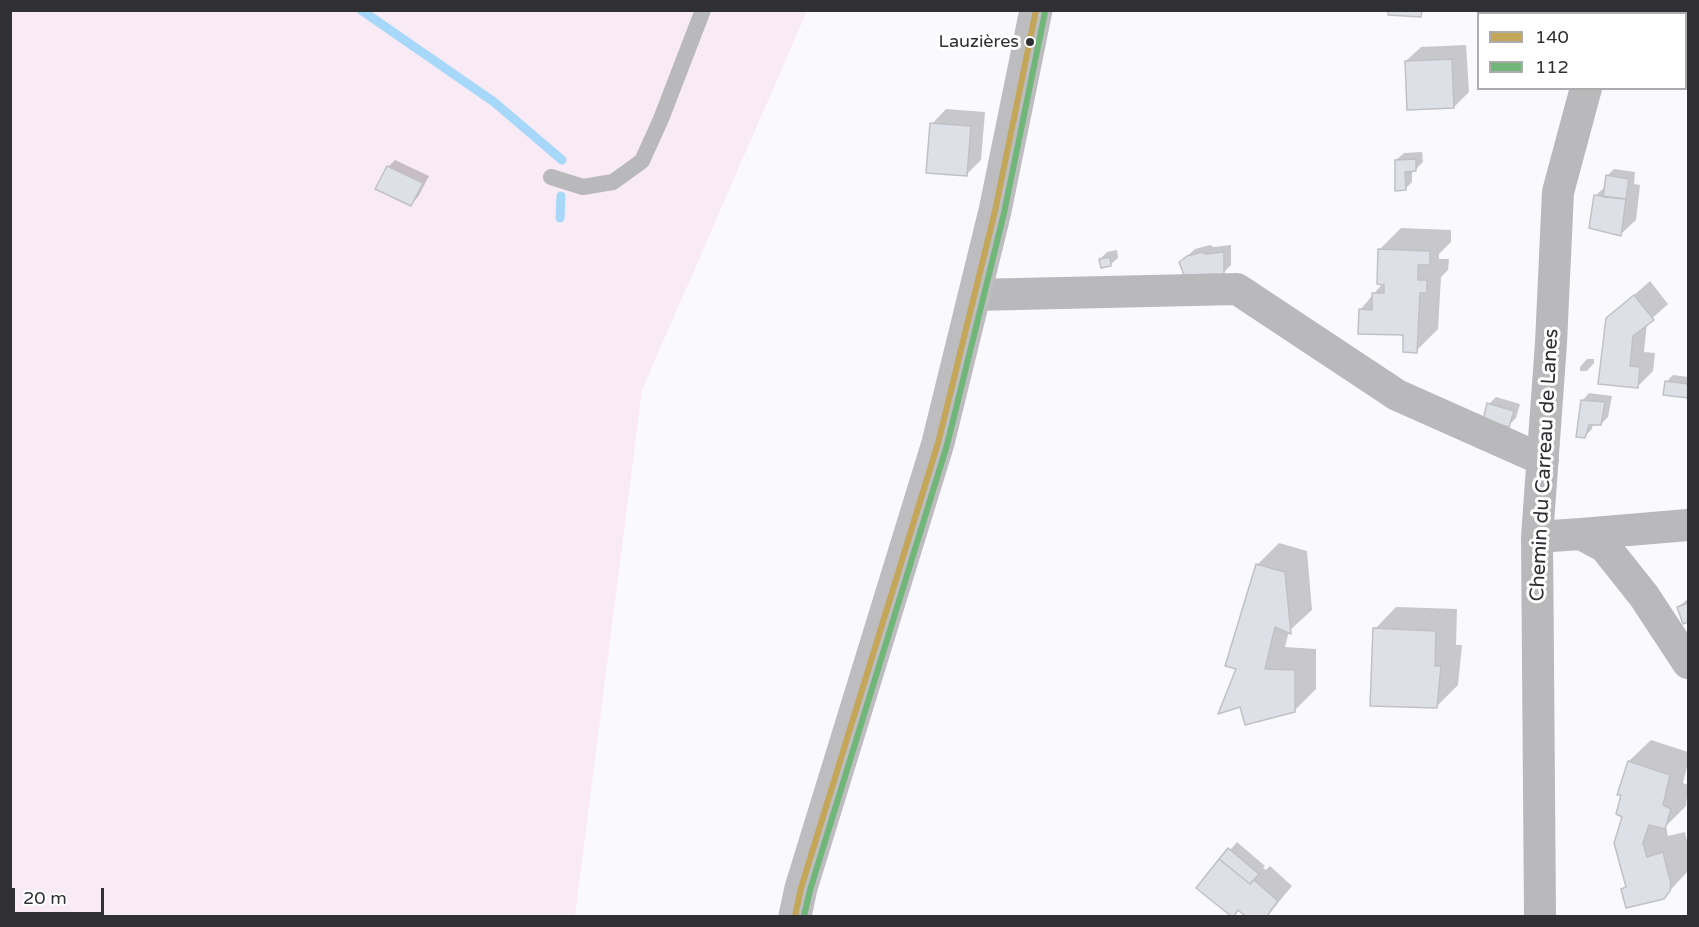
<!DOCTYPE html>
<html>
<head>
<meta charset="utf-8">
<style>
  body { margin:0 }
  #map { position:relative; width:1699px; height:927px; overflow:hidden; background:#faf9fe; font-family:"Varela Round",sans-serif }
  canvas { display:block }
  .frame { position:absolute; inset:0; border:12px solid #302f33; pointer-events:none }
  .legend { position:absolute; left:1477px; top:12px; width:210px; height:78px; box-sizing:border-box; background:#fff; border:2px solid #acacad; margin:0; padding:8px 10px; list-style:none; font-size:18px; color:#302f33 }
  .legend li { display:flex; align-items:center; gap:12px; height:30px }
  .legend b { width:30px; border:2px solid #acacad }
  .scale { position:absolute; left:12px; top:888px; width:92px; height:27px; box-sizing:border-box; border:3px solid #302f33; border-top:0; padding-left:8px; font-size:18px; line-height:21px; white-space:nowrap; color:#302f33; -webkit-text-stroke:4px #fff; paint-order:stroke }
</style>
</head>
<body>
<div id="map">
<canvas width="1699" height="927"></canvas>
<div class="frame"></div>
<ul class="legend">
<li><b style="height:8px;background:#c3a658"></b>140</li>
<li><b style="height:8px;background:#70b679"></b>112</li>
</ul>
<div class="scale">20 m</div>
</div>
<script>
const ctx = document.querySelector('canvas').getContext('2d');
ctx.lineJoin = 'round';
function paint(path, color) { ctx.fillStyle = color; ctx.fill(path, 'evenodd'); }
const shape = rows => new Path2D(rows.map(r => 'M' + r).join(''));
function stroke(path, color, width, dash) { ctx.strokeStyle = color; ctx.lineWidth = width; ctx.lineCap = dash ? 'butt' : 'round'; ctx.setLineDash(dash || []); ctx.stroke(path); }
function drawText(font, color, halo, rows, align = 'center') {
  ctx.font = font + ' "Varela Round",sans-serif'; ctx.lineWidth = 6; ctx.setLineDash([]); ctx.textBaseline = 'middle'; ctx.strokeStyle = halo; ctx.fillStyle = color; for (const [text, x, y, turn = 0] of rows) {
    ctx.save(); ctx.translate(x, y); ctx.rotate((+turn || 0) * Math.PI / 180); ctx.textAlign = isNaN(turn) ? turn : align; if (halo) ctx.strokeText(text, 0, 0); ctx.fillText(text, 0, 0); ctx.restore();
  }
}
paint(shape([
  [10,11,807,11,642,390,575,916,11,916]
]), '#f9ebf5');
paint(shape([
  [1466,45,1469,92,1454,107,1406,61,1421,47],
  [946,109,985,112,981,160,967,174,932,124],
  [1422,152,1423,162,1415,170,1412,170,1412,182,1405,189,1396,160,1404,153],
  [395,160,429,176,418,197,411,204,388,167],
  [1614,169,1635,172,1634,184,1640,185,1636,220,1621,234,1595,196,1606,186,1607,176],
  [1401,228,1451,230,1451,242,1439,254,1439,259,1449,259,1448,270,1441,277,1438,329,1416,351,1405,333,1360,310,1383,283,1379,250],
  [1210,245,1214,247,1231,245,1231,265,1224,272,1181,262,1195,249],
  [1117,250,1118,258,1110,265,1100,259,1107,252],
  [1650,281,1668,304,1647,323,1644,352,1655,353,1653,371,1638,386,1607,319],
  [1587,359,1594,359,1594,363,1587,371,1580,371,1580,367],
  [1673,375,1688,377,1688,396,1665,394,1666,382],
  [1589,393,1612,396,1608,417,1601,424,1593,423,1592,429,1585,436,1582,401],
  [1496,397,1520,404,1516,418,1509,425,1489,404],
  [1279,543,1307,551,1312,610,1289,631,1285,647,1316,649,1316,689,1294,711,1238,668,1257,565],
  [1688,599,1688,620,1684,622,1678,607],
  [1396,607,1457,609,1456,645,1462,645,1458,685,1436,707,1375,629],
  [1651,740,1688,752,1688,763,1683,783,1688,785,1686,806,1666,826,1668,836,1685,832,1688,846,1688,871,1663,898,1623,889,1627,885,1624,816,1629,761],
  [1237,842,1265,866,1263,868,1266,870,1270,866,1292,886,1267,916,1248,916,1239,909,1233,916,1198,888]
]), '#0003');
stroke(shape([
  [361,10,494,102,562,160],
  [560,218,561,196]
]), '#a7d7f9', 9);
const building = shape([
  [1388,10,1422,10,1421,17,1388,15,1388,10],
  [1452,59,1454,108,1407,110,1405,61,1452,59],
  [930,123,971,126,967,176,926,173,930,123],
  [1416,159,1416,171,1405,172,1406,190,1395,191,1395,160,1416,159],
  [387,166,423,183,411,206,375,189,387,166],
  [1606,175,1629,179,1626,199,1603,197,1606,175],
  [1594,195,1626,199,1621,236,1589,228,1594,195],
  [1378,249,1430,251,1430,265,1418,265,1418,280,1427,280,1427,293,1420,293,1417,353,1403,352,1403,335,1358,334,1359,309,1372,310,1372,293,1384,293,1384,285,1377,284,1378,249],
  [1202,252,1206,254,1224,252,1224,274,1184,275,1179,262,1187,256,1202,252],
  [1110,257,1111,266,1101,268,1099,259,1110,257],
  [1634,295,1654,320,1633,336,1630,366,1640,367,1638,388,1598,384,1606,318,1634,295],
  [1665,381,1688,384,1688,398,1663,395,1665,381],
  [1581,400,1605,402,1601,425,1589,425,1585,438,1576,437,1581,400],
  [1487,403,1514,411,1509,427,1483,420,1487,403],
  [1256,564,1285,572,1291,634,1275,627,1265,669,1295,670,1295,712,1245,725,1240,707,1218,714,1236,669,1225,666,1256,564],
  [1688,603,1688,622,1683,624,1677,607,1688,603],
  [1373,628,1436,631,1435,666,1441,666,1437,708,1370,706,1373,628],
  [1628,761,1670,775,1663,805,1671,809,1665,829,1649,825,1643,843,1647,857,1663,852,1671,884,1670,891,1664,899,1626,908,1621,889,1626,887,1614,843,1622,817,1616,814,1621,795,1617,795,1628,761],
  [1228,848,1259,874,1250,884,1219,859,1228,848],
  [1219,859,1250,884,1254,880,1278,901,1267,916,1245,916,1238,910,1234,916,1231,916,1196,888,1219,859]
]);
paint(building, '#dee0e7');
stroke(building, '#c0c1c5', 1.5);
stroke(shape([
  [551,177,583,187,613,182,642,161,661,119,703,10]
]), '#b9b8bb', 16);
stroke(shape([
  [1605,14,1605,10],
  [974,295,1237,289,1397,395,1543,460],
  [1581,534,1688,525],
  [1537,537,1581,534,1605,547,1644,596,1688,663],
  [1540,916,1537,537,1551,343,1558,192,1586,88]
]), '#b9b8bb', 32);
stroke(shape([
  [795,916,801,888,938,443,995,211,1036,10]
]), '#bdbcbe', 33);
stroke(shape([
  [795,916,801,888,938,443,995,211,1036,10]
]), '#c3a658', 6);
stroke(shape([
  [804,916,810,890,947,445,1004,213,1045,12]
]), '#70b679', 6);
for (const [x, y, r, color] of [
  [1030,42,5,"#302f33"]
]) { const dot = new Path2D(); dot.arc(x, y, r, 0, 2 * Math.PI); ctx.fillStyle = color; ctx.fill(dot); stroke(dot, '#fff', 2); }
drawText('18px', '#302f33', '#fff', [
  ["Lauzières",1019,42]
], 'right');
drawText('20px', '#302f33', '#fff', [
  ["Chemin du Carreau de Lanes",1545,465,-87]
]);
</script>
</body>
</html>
